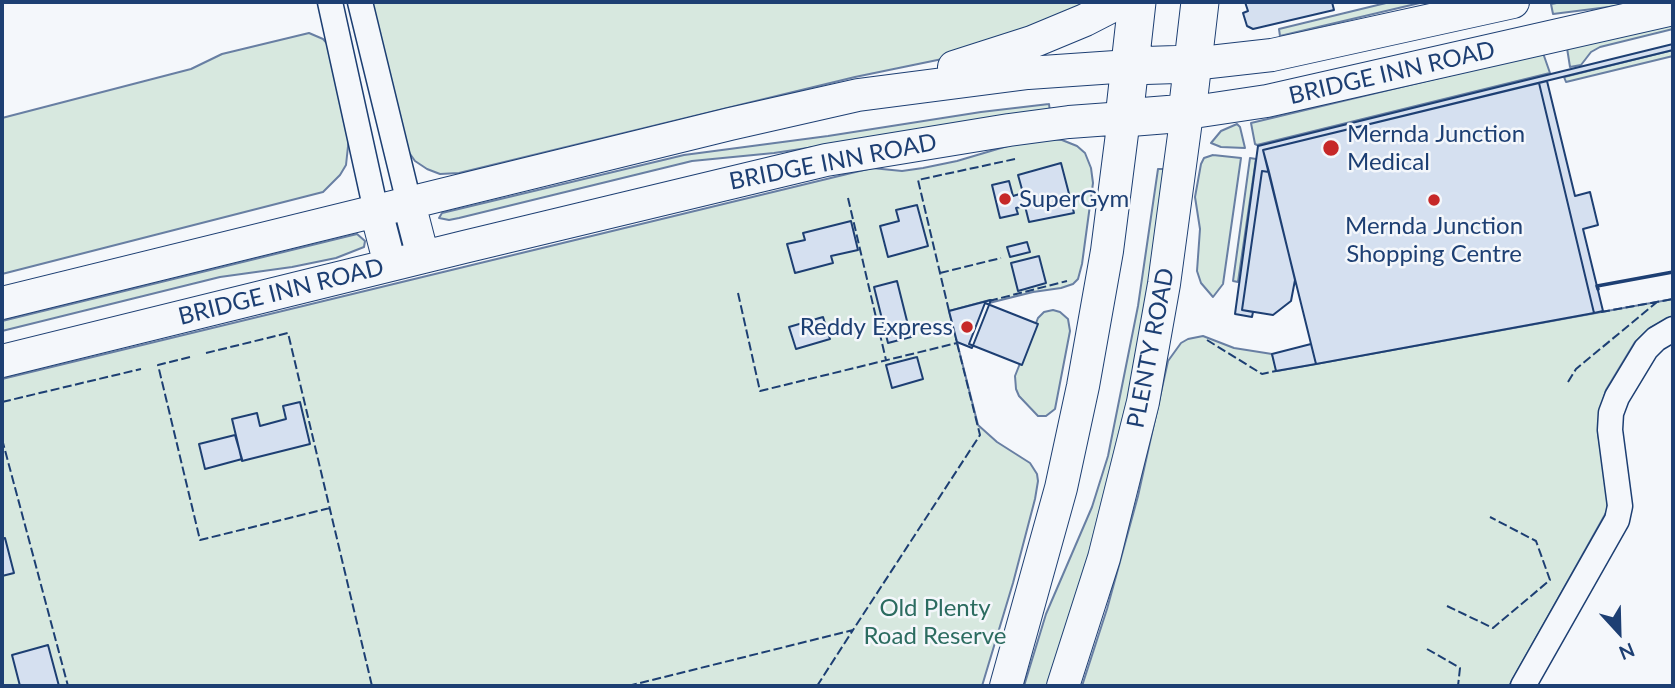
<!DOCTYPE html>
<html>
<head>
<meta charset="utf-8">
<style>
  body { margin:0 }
  #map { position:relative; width:1675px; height:688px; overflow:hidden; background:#f4f7fb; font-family:Lato,sans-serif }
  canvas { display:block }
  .frame { position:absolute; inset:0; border:4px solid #1d3f73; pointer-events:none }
  .north { position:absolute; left:1584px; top:597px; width:70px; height:70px; -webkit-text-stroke:5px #f4f7fb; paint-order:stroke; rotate:158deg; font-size:19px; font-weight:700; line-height:28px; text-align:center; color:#1d3f73 }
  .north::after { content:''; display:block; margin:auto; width:24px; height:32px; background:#1d3f73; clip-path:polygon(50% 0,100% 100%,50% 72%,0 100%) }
</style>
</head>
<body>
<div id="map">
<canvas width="1675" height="688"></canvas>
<div class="frame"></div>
<div class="north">N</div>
</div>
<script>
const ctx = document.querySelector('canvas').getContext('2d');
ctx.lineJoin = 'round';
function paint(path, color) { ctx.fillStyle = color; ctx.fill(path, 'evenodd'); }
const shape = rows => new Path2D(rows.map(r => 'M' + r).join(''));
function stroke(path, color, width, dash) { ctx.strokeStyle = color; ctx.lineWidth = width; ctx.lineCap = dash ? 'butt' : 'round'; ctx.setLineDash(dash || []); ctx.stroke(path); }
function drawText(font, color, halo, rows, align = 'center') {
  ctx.font = font + ' Lato,sans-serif'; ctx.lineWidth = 5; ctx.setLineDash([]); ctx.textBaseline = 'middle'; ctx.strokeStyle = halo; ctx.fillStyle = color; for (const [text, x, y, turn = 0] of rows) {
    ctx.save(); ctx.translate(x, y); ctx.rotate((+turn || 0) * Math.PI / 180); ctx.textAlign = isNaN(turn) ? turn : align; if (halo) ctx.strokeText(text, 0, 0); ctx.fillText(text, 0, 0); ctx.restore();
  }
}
const green = shape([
  [368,2,1098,2,952,57,855,77,459,173,440,174,427,169,415,161,408,151,368,2],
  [1390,2,1424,2,1280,36,1279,29,1390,2],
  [1562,2,1648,2,1553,14,1551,4,1562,2],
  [1673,23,1673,29,1600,47,1591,52,1581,65,1570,67,1567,48,1673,23],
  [309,33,323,39,331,48,349,137,346,165,340,175,323,192,2,274,2,118,191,69,222,54,309,33],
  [1673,50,1673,56,1566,82,1564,77,1673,50],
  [1543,53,1550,73,1257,145,1255,144,1251,123,1543,53],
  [1049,104,1050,112,774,153,692,161,459,218,449,220,439,218,442,213,684,155,828,136,981,112,1049,104],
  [1237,124,1240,127,1245,148,1221,147,1211,143,1221,131,1237,124],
  [1051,139,1062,140,1077,146,1085,153,1091,168,1093,183,1082,264,1078,279,1073,284,1061,288,1033,292,989,303,990,300,949,311,978,425,997,442,1030,463,1037,474,1038,481,1035,499,1013,583,982,686,2,686,2,379,872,168,902,171,923,168,957,161,1011,145,1051,139],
  [1213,155,1241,158,1223,284,1213,297,1201,283,1197,271,1200,229,1195,197,1201,164,1204,158,1213,155],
  [1250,158,1256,159,1238,282,1233,281,1250,158],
  [1158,169,1167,169,1139,360,1099,531,1050,686,1024,686,1046,614,1092,507,1108,456,1138,306,1158,169],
  [357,234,365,241,364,247,336,258,292,267,220,277,2,331,2,321,357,234],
  [1673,299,1673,316,1650,328,1635,342,1606,390,1600,411,1598,433,1608,496,1607,511,1509,686,1082,686,1107,609,1138,496,1168,361,1181,343,1188,339,1203,336,1234,348,1272,354,1277,371,1673,299],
  [1053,310,1060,312,1068,319,1070,331,1055,409,1046,416,1038,416,1019,396,1016,389,1015,376,1038,318,1044,312,1053,310]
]);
paint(green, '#d7e8df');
stroke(green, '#687fa3', 2);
const building = shape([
  [1245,2,1332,2,1334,10,1253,29,1247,26,1243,13,1248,11,1245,2],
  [1673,44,1673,50,1263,150,1269,172,1262,171,1242,310,1253,312,1252,317,1235,314,1258,146,1673,44],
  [1547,81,1575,196,1590,192,1598,225,1583,229,1603,311,1594,313,1539,83,1547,81],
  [1539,83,1594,313,1316,364,1263,150,1539,83],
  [1061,163,1074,213,1029,222,1025,206,1016,208,1018,214,1000,218,992,185,1009,181,1013,196,1023,193,1018,175,1061,163],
  [1262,171,1269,172,1295,280,1291,301,1273,315,1242,310,1262,171],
  [917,205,928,246,888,257,880,226,899,221,896,210,917,205],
  [851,221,858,250,831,256,833,263,795,273,787,244,805,240,803,233,851,221],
  [1027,242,1030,252,1010,257,1007,247,1027,242],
  [1039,256,1046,283,1018,291,1011,263,1039,256],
  [897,281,911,337,888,343,874,287,897,281],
  [991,300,972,348,957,342,949,311,991,300],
  [985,303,1038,324,1022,365,969,344,985,303],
  [823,317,830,339,796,349,789,327,823,317],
  [1311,344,1316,364,1276,371,1272,354,1311,344],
  [917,357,923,379,892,388,886,365,917,357],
  [300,402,310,444,242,461,232,419,257,413,260,426,286,419,283,406,300,402],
  [235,435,242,459,205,469,199,444,235,435],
  [5,538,14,573,2,576,2,539,5,538],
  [48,645,59,686,20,686,12,655,48,645]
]);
paint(building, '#d5e0f0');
stroke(building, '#1d3f73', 2);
const minor = shape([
  [330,2,376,211],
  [360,2,409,203],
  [1523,686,1617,520,1620,506,1610,430,1611,413,1617,397,1646,349,1656,339,1673,329]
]);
const major = shape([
  [1192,64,1272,55,1513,2],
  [954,67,1032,42,1085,20,1120,2],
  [409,203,423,257],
  [376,211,390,265],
  [2,303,730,124,858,95,1028,73,1130,66],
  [2,361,464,247,826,160,1009,130,1069,122,1124,118,1107,251,1083,386,1061,488,1006,686],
  [1063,686,1104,558,1143,402,1164,284,1187,113,1267,101,1673,9]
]);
const highway = shape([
  [1137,2,1124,118,1187,113,1200,2],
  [1130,66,1192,64]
]);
stroke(minor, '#1d3f73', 27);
stroke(major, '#1d3f73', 34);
stroke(highway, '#1d3f73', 39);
stroke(minor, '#f4f7fb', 24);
stroke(major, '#f4f7fb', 32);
stroke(highway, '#f4f7fb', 37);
stroke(shape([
  [848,198,886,360],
  [940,273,1001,258],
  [738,293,760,391,957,343],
  [989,301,1067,281],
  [949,311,918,180,1015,159],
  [1601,312,1673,299],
  [1207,340,1262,374,1276,371],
  [206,353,288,333,372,686],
  [190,357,158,365,200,540,330,508],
  [1568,382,1576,369,1657,302],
  [2,402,141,369],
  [2,439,68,686],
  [1447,606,1493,628,1550,580,1536,541,1490,517],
  [1427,649,1460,668,1458,686],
  [628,686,853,630,980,435,956,339],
  [817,686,853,630]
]), '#1d3f73', 2, [9, 3.5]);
stroke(shape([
  [1598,289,1597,286,1673,272]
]), '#1d3f73', 3.5);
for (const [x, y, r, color] of [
  [1331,148,9,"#c62828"],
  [1005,199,7,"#c62828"],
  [1434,200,7,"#c62828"],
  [967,327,7,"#c62828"]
]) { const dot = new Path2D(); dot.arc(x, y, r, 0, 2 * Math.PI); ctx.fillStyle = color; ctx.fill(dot); stroke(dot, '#f4f7fb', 2.5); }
drawText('24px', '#1d3f73', '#f4f7fb', [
  ["BRIDGE INN ROAD",1392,73,-13],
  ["BRIDGE INN ROAD",833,162,-11],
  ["BRIDGE INN ROAD",281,292,-14],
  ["PLENTY ROAD",1151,348,-79]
]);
drawText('24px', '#1d3f73', '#f4f7fb', [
  ["Mernda Junction",1347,134],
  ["Medical",1347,162],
  ["SuperGym",1019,199],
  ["Mernda Junction",1434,226,"center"],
  ["Shopping Centre",1434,254,"center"],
  ["Reddy Express",953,327,"right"]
], 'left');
drawText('24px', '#2c6c60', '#f4f7fb', [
  ["Old Plenty",935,608],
  ["Road Reserve",935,636]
]);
</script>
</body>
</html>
